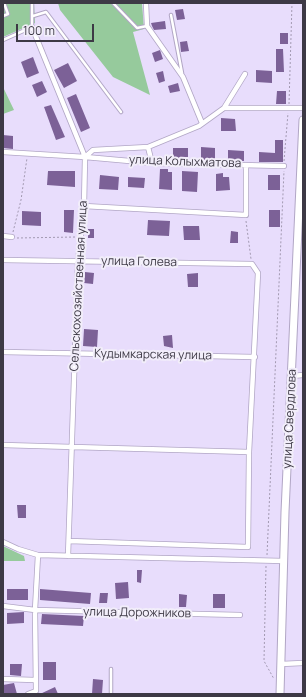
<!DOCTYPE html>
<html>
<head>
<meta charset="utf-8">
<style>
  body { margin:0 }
  #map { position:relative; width:306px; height:697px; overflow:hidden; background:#e8ddfc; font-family:Manrope,sans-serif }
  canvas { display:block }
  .frame { position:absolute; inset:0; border:4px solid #3d3945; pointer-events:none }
  .scale { position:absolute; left:16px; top:24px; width:78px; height:18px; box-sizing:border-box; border:2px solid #3d3945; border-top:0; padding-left:5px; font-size:12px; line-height:14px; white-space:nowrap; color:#3d3945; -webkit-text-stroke:3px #f2eefa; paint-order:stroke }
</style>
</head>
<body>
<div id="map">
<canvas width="306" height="697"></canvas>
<div class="frame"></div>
<div class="scale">100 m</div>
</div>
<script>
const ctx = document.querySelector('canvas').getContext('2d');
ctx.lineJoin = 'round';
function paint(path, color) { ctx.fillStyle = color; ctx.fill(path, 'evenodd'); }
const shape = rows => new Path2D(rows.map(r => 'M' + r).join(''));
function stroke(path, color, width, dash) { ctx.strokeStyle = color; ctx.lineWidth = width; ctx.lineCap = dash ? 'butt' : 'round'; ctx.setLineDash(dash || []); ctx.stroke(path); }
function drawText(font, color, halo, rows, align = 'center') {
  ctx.font = font + ' Manrope,sans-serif'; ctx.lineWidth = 4; ctx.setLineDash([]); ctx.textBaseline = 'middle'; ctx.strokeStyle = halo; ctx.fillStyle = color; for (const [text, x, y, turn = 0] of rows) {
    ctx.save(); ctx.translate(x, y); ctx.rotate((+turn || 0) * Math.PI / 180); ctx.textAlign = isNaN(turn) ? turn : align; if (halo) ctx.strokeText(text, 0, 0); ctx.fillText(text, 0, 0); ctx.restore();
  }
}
paint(shape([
  [3,3,34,3,35,23,3,37],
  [58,3,142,3,144,29,133,32,150,95,113,77,60,10],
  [3,87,14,110,3,114],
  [3,546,24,556,25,561,3,561]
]), '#96ca9c');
paint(shape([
  [183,9,185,19,177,20,175,10],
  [165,21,166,29,154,30,152,26,151,23],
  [280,33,288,33,288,44,280,44],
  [187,41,189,51,181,52,180,42],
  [276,49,283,49,284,72,276,72],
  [160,50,163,59,155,62,152,53],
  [33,57,39,73,27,78,21,62],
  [68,63,77,81,64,88,54,70],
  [256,70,272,71,272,83,256,82],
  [163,71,165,81,159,83,156,73],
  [42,81,47,92,37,97,32,85],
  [178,83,180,91,170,93,168,86],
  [277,91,286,91,286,104,276,104],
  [76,94,90,128,81,132,67,98],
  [51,105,65,137,56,140,44,107],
  [221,118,235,119,236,131,221,131],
  [3,135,13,136,13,149,3,148],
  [275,140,283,140,283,162,259,162,259,152,275,153],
  [201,147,215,148,215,161,201,160],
  [173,148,188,148,188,160,173,160],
  [228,150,244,151,244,161,228,161],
  [160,169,168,169,168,172,172,172,172,190,159,189],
  [48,171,75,171,75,187,47,185],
  [182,171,198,172,197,192,182,191],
  [223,173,223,177,229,177,230,190,216,191,216,174],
  [100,175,119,177,118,190,99,189],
  [268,175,280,175,280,190,268,190],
  [128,177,145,178,144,188,128,187],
  [64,210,74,210,73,233,64,232],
  [269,210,280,210,280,227,269,227],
  [22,211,41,212,41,226,22,225],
  [148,220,170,221,169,236,147,235],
  [183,226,199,226,200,240,184,240],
  [88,229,94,229,94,238,88,238],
  [231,231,238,232,238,243,230,243],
  [85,272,94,273,93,284,84,283],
  [198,273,198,287,188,287,187,274],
  [84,329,98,330,97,347,83,346],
  [172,335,173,348,164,346,163,336],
  [17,505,26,505,26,518,18,518],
  [137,570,142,570,141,583,137,582],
  [128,582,129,598,116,599,115,583],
  [7,589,28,589,28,600,7,600],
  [40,589,91,593,90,604,40,600],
  [100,593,108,593,107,603,99,603],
  [179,594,187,595,186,607,179,607],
  [213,594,225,594,225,608,213,608],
  [24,612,24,623,7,624,7,613],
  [42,614,84,616,83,626,41,624],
  [43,662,56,662,56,680,43,680],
  [10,664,22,664,21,676,10,675],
  [93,679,103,680,102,694,92,694],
  [14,683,17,694,3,694,3,685],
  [55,687,58,694,40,694]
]), '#7c6197');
const service = shape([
  [113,3,137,28,147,26],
  [171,15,182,73],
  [3,16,8,14,4,3],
  [33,16,46,12,121,112],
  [3,40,32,27,32,3],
  [111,694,111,669]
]);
const minor = shape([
  [146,3,147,26,183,77,202,123],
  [32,27,85,157,84,206,78,261,68,556],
  [224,108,245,74],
  [148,147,152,163],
  [3,152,85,157,93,150,148,147,199,126,224,108,303,108],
  [85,157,152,163,284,166],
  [84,206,246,215,246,165],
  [3,236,12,237],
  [3,260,252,264,258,273,249,452,248,547,69,541],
  [3,352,255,357],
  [292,376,303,375],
  [3,445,249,452],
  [3,542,18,549,38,555,284,561],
  [3,606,35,610,240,615],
  [281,664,303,663],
  [3,679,35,680],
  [28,694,36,691,35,610,38,555]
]);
const secondary = shape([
  [280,694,285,512,303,120]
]);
stroke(service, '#b1a6c5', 4.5);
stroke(minor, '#b1a6c5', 6);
stroke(secondary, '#b1a6c5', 9);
stroke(shape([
  [289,104,292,3],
  [284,161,288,113],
  [246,221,251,259],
  [13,232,21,200,27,158],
  [17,238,76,237],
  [267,555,284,171],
  [266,566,264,661,274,679]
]), '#a299b1', 1, [2, 2]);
stroke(service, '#fff', 2.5);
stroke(minor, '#fff', 4.5);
stroke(secondary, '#fff', 7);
drawText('12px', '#3d3945', '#f2eefa', [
  ["улица Колыхматова",185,162,2],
  ["улица Голева",139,262,1],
  ["Сельскохозяйственная улица",79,286,-87],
  ["Кудымкарская улица",153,355,1],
  ["улица Свердлова",290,419,-87],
  ["улица Дорожников",137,613,1]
]);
</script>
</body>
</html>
